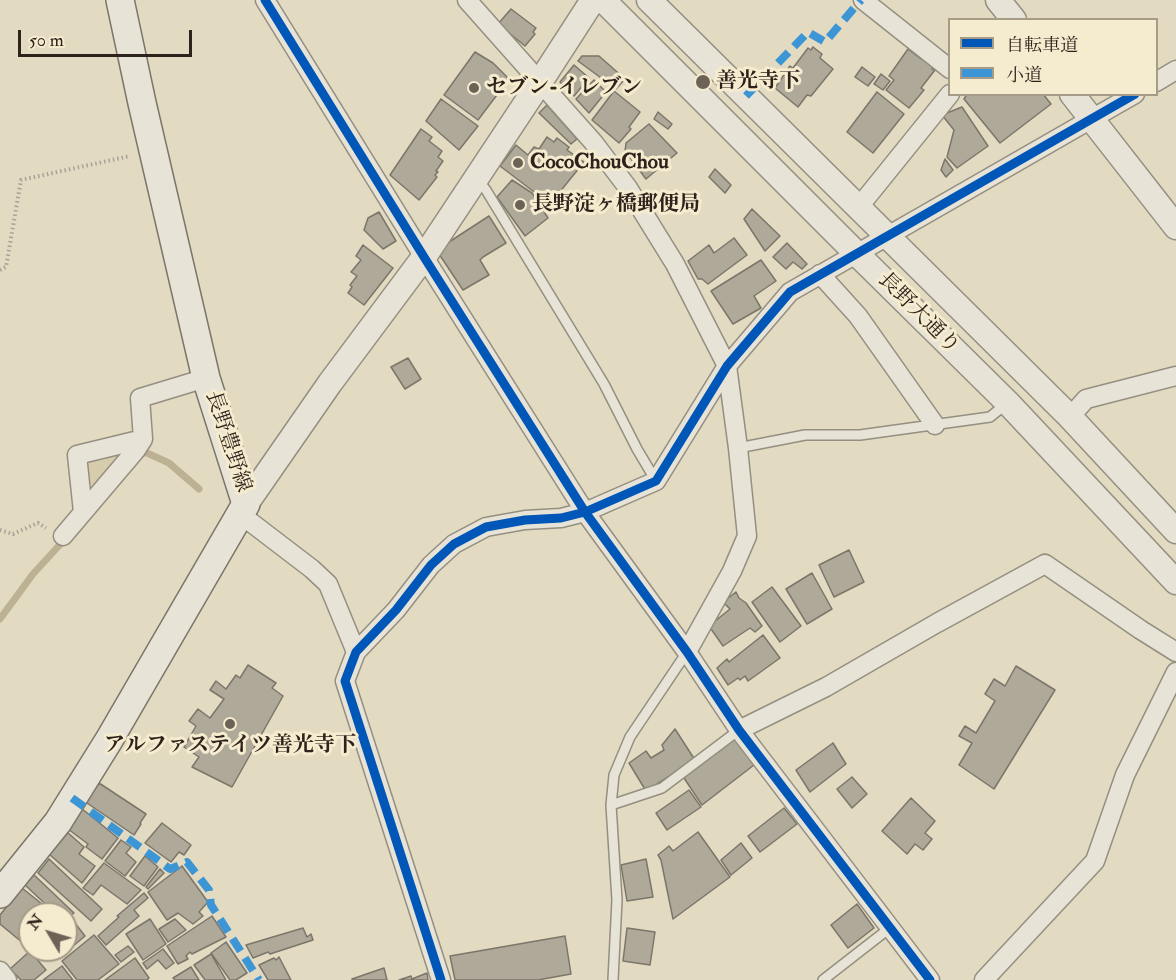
<!DOCTYPE html>
<html>
<head>
<meta charset="utf-8">
<style>
  body { margin:0 }
  #map { position:relative; width:1176px; height:980px; overflow:hidden; background:#e2dac1; font-family:"IM FELL Double Pica","Noto Serif JP",serif }
  canvas { display:block }
  .legend { position:absolute; left:948px; top:18px; width:210px; height:78px; box-sizing:border-box; background:#f5ebce; border:2px solid #a59b87; margin:0; padding:8px 10px; list-style:none; font-size:18px; color:#2e221c }
  .legend li { display:flex; align-items:center; gap:12px; height:30px }
  .legend b { width:30px; border:2px solid #a59b87 }
  .north { position:absolute; left:18px; top:902px; width:60px; height:60px; box-sizing:border-box; background:#f5ebce; border:2px solid #a59b87; border-radius:50%; rotate:308deg; font-size:16px; font-weight:700; line-height:24px; text-align:center; color:#2e221c }
  .north::after { content:''; display:block; margin:auto; width:21px; height:27px; background:#6d6256; clip-path:polygon(50% 0,100% 100%,50% 72%,0 100%) }
  .scale { position:absolute; left:18px; top:30px; width:174px; height:27px; box-sizing:border-box; border:3px solid #2e221c; border-top:0; padding-left:8px; font-size:18px; line-height:21px; white-space:nowrap; color:#2e221c; -webkit-text-stroke:4px #f5ebce; paint-order:stroke }
</style>
</head>
<body>
<div id="map">
<canvas width="1176" height="980"></canvas>
<ul class="legend">
<li><b style="height:8px;background:#0057b8"></b>自転車道</li>
<li><b style="height:8px;background:#3c95d4"></b>小道</li>
</ul>
<div class="north">N</div>
<div class="scale">50 m</div>
</div>
<script>
const ctx = document.querySelector('canvas').getContext('2d');
ctx.lineJoin = 'round';
function paint(path, color) { ctx.fillStyle = color; ctx.fill(path, 'evenodd'); }
const shape = rows => new Path2D(rows.map(r => 'M' + r).join(''));
function stroke(path, color, width, dash) { ctx.strokeStyle = color; ctx.lineWidth = width; ctx.lineCap = dash ? 'butt' : 'round'; ctx.setLineDash(dash || []); ctx.stroke(path); }
function drawText(font, color, halo, rows, align = 'center') {
  ctx.font = font + ' "IM FELL Double Pica","Noto Serif JP",serif'; ctx.lineWidth = 6; ctx.setLineDash([]); ctx.textBaseline = 'middle'; ctx.strokeStyle = halo; ctx.fillStyle = color; for (const [text, x, y, turn = 0] of rows) {
    ctx.save(); ctx.translate(x, y); ctx.rotate((+turn || 0) * Math.PI / 180); ctx.textAlign = isNaN(turn) ? turn : align; if (halo) ctx.strokeText(text, 0, 0); ctx.fillText(text, 0, 0); ctx.restore();
  }
}
paint(shape([
  [125,453,94,488,81,472,87,461]
]), '#d7ccac');
stroke(shape([
  [138,457,145,452,169,463,199,489],
  [0,619,33,574,65,539]
]), '#bdb194', 7);
const building = shape([
  [511,9,536,28,533,32,535,34,525,46,498,24,511,9],
  [813,47,822,54,820,58,833,69,811,96,807,95,798,107,775,88,790,66,793,68,808,48,811,50,813,47],
  [908,49,921,59,924,56,935,65,932,69,935,70,921,88,924,90,909,108,886,90,894,80,889,76,908,49],
  [475,52,493,63,509,79,478,120,444,95,475,52],
  [582,56,599,56,625,79,616,89,578,61,582,56],
  [574,65,589,78,574,96,560,82,574,65],
  [862,67,875,77,868,86,855,77,862,67],
  [881,74,890,81,883,90,874,84,881,74],
  [594,80,606,92,589,113,576,99,594,80],
  [614,91,640,112,629,127,631,129,619,143,592,120,614,91],
  [877,92,904,114,873,153,847,132,877,92],
  [967,94,1043,94,1051,104,1000,143,964,99,967,94],
  [441,99,478,126,459,150,426,121,441,99],
  [547,105,577,139,571,144,539,113,547,105],
  [962,107,988,146,957,168,947,157,954,130,942,115,962,107],
  [658,112,672,124,668,129,654,119,658,112],
  [649,124,677,153,646,179,625,151,626,143,649,124],
  [421,129,432,137,429,141,442,151,438,157,443,161,436,171,438,172,435,175,437,177,419,200,390,175,421,129],
  [547,137,554,142,557,138,569,147,567,150,584,162,550,204,500,166,516,145,528,155,534,147,539,149,547,137],
  [945,159,953,170,946,177,941,170,945,159],
  [715,169,731,185,725,193,709,177,715,169],
  [512,180,532,193,548,218,525,236,497,197,512,180],
  [752,209,780,236,765,251,744,219,752,209],
  [379,212,396,241,383,249,364,230,368,218,379,212],
  [489,216,506,243,483,257,480,260,489,275,463,290,439,254,449,242,489,216],
  [734,238,747,255,708,284,702,279,698,279,688,261,709,245,714,253,734,238],
  [787,243,807,264,802,269,793,262,786,269,773,257,787,243],
  [363,245,393,268,364,305,348,293,352,287,350,285,357,276,351,272,361,260,356,256,363,245],
  [761,260,776,281,754,296,761,308,733,324,711,291,761,260],
  [408,358,421,379,405,389,391,367,408,358],
  [849,550,864,582,834,597,819,565,849,550],
  [812,573,832,609,807,624,786,589,812,573],
  [772,587,801,626,780,642,752,602,772,587],
  [736,592,739,598,746,603,762,626,755,632,750,628,723,646,709,626,730,609,723,602,736,592],
  [763,635,780,658,748,681,745,676,740,680,738,678,728,685,717,668,727,659,729,662,763,635],
  [248,665,276,683,272,688,283,696,232,787,192,767,199,757,184,747,196,726,189,721,198,709,210,718,224,699,210,690,216,681,226,689,236,675,240,678,248,665],
  [1016,666,1055,690,994,789,959,765,972,743,959,736,965,726,976,733,995,701,985,694,994,679,1005,686,1016,666],
  [675,729,695,760,646,791,629,763,646,751,651,758,664,750,662,745,675,729],
  [735,737,754,765,702,805,682,775,735,737],
  [833,743,846,764,810,792,796,770,833,743],
  [852,777,867,794,852,808,837,789,852,777],
  [99,783,146,814,140,823,141,824,134,835,84,801,99,783],
  [689,790,701,807,667,830,656,813,689,790],
  [911,798,935,821,925,833,932,839,923,850,915,844,907,854,882,831,911,798],
  [81,808,118,838,102,859,86,847,88,844,68,829,81,808],
  [784,808,797,824,760,852,748,836,784,808],
  [162,823,191,845,184,855,179,852,171,862,145,843,162,823],
  [67,832,84,847,79,854,95,866,82,883,49,854,67,832],
  [698,832,730,877,673,919,661,860,658,855,669,846,673,851,698,832],
  [121,840,131,847,126,853,136,862,125,876,105,861,121,840],
  [741,843,752,858,731,875,721,860,741,843],
  [145,856,158,867,144,886,130,876,145,856],
  [49,859,102,909,91,921,38,873,49,859],
  [646,859,653,897,627,901,621,865,646,859],
  [104,863,141,890,127,904,101,885,93,895,83,888,104,863],
  [182,866,208,902,199,912,203,916,193,924,178,913,167,920,148,892,182,866],
  [160,869,164,873,148,889,146,887,160,869],
  [34,875,74,913,66,919,66,914,56,914,24,884,34,875],
  [22,888,52,912,49,914,30,914,30,935,23,943,0,924,0,915,22,888],
  [144,893,148,898,134,910,139,916,106,945,98,936,119,917,117,916,144,893],
  [857,904,874,928,848,948,831,925,857,904],
  [212,916,226,937,192,954,190,952,186,956,188,959,178,964,167,946,212,916],
  [71,918,85,936,65,953,63,950,66,950,66,923,71,918],
  [150,919,166,944,143,960,126,934,150,919],
  [175,919,186,930,168,942,159,929,175,919],
  [303,928,307,937,311,934,313,940,270,954,268,952,253,958,246,945,303,928],
  [627,928,655,932,650,965,623,961,627,928],
  [94,935,119,964,98,980,77,980,62,961,94,935],
  [565,936,571,974,538,980,455,980,450,956,565,936],
  [226,942,247,973,236,980,230,980,211,953,226,942],
  [128,946,134,952,121,962,115,955,128,946],
  [163,949,174,963,166,969,158,960,147,969,143,963,163,949],
  [30,951,46,970,34,980,21,980,10,969,30,951],
  [211,954,226,980,205,980,194,965,211,954],
  [279,957,291,980,268,980,259,965,274,958,276,960,279,957],
  [135,958,149,978,147,980,105,980,135,958],
  [62,966,73,980,43,980,62,966],
  [191,967,199,980,175,980,173,978,191,967],
  [384,968,387,980,352,980,352,979,384,968],
  [427,973,428,980,399,980,411,976,412,979,427,973]
]);
paint(building, '#afa999');
stroke(building, '#7c766a', 1.5);
const service = shape([
  [477,179,486,190,604,384,637,449,656,481],
  [738,448,805,435,860,435,990,417,1006,404],
  [611,805,662,788,739,730],
  [613,980,617,900,611,805,614,775,630,737,687,652],
  [823,980,891,927]
]);
const minor = shape([
  [265,0,424,257,585,512,687,652,739,730,930,980],
  [467,0,594,143,628,188,675,264,727,366,738,448,747,536,732,571,687,652],
  [863,0,950,69],
  [1156,82,1176,70],
  [858,208,950,94],
  [820,274,858,316,935,425],
  [1070,417,1086,399,1176,376],
  [83,512,77,455,143,439],
  [240,514,312,569,328,584,356,652],
  [63,536,136,450,143,439,140,398,206,378],
  [739,730,826,687,937,623,1045,564,1141,630,1176,652],
  [0,971,7,980],
  [441,980,345,681,356,652,396,610,431,565,454,544,486,527,525,520,561,518,585,512,656,481,727,366,790,292,1135,94],
  [984,980,1095,861,1125,775,1176,672]
]);
const tertiary = shape([
  [603,0,856,253,1007,402,1176,582],
  [649,0,1070,417,1176,531],
  [998,0,1014,20],
  [1072,94,1176,227],
  [246,504,330,383,424,257,540,82,593,0]
]);
const secondary = shape([
  [0,894,58,822,109,740,246,504,206,378,142,103,120,0]
]);
stroke(service, '#948f80', 12);
stroke(minor, '#948f80', 21);
stroke(tertiary, '#948f80', 27);
stroke(secondary, '#7c766a', 30);
stroke(shape([
  [0,270,6,267,21,180,130,156],
  [0,530,13,534,38,523,46,528],
  [257,980,258,979]
]), '#a6a298', 4, [1.5, 3]);
stroke(service, '#e7e3d7', 9);
stroke(minor, '#e7e3d7', 18);
stroke(tertiary, '#e7e3d7', 24);
stroke(secondary, '#e7e3d7', 27);
stroke(shape([
  [746,96,808,32,825,42,861,0],
  [72,798,170,869,187,862,209,890,211,905,259,980]
]), '#3c95d4', 8, [15, 8]);
stroke(shape([
  [265,0,424,257,585,512,687,652,739,730,930,980],
  [441,980,345,681,356,652,396,610,431,565,454,544,486,527,525,520,561,518,585,512,656,481,727,366,790,292,1135,94]
]), '#0057b8', 9);
for (const [x, y, r, color] of [
  [703,82,8,"#6d6256"],
  [474,88,6,"#6d6256"],
  [518,163,6,"#6d6256"],
  [520,205,6,"#6d6256"],
  [230,724,6,"#6d6256"]
]) { const dot = new Path2D(); dot.arc(x, y, r, 0, 2 * Math.PI); ctx.fillStyle = color; ctx.fill(dot); stroke(dot, '#f5ebce', 2); }
drawText('bold 21px', '#2e221c', '#f5ebce', [
  ["善光寺下",716,82],
  ["セブン-イレブン",486,88],
  ["CocoChouChou",530,163],
  ["長野淀ヶ橋郵便局",532,205],
  ["アルファステイツ善光寺下",230,746,"center"]
], 'left');
drawText('21px', '#2e221c', '#f5ebce', [
  ["長野大通り",918,314,45],
  ["長野豊野線",227,442,72]
]);
</script>
</body>
</html>
